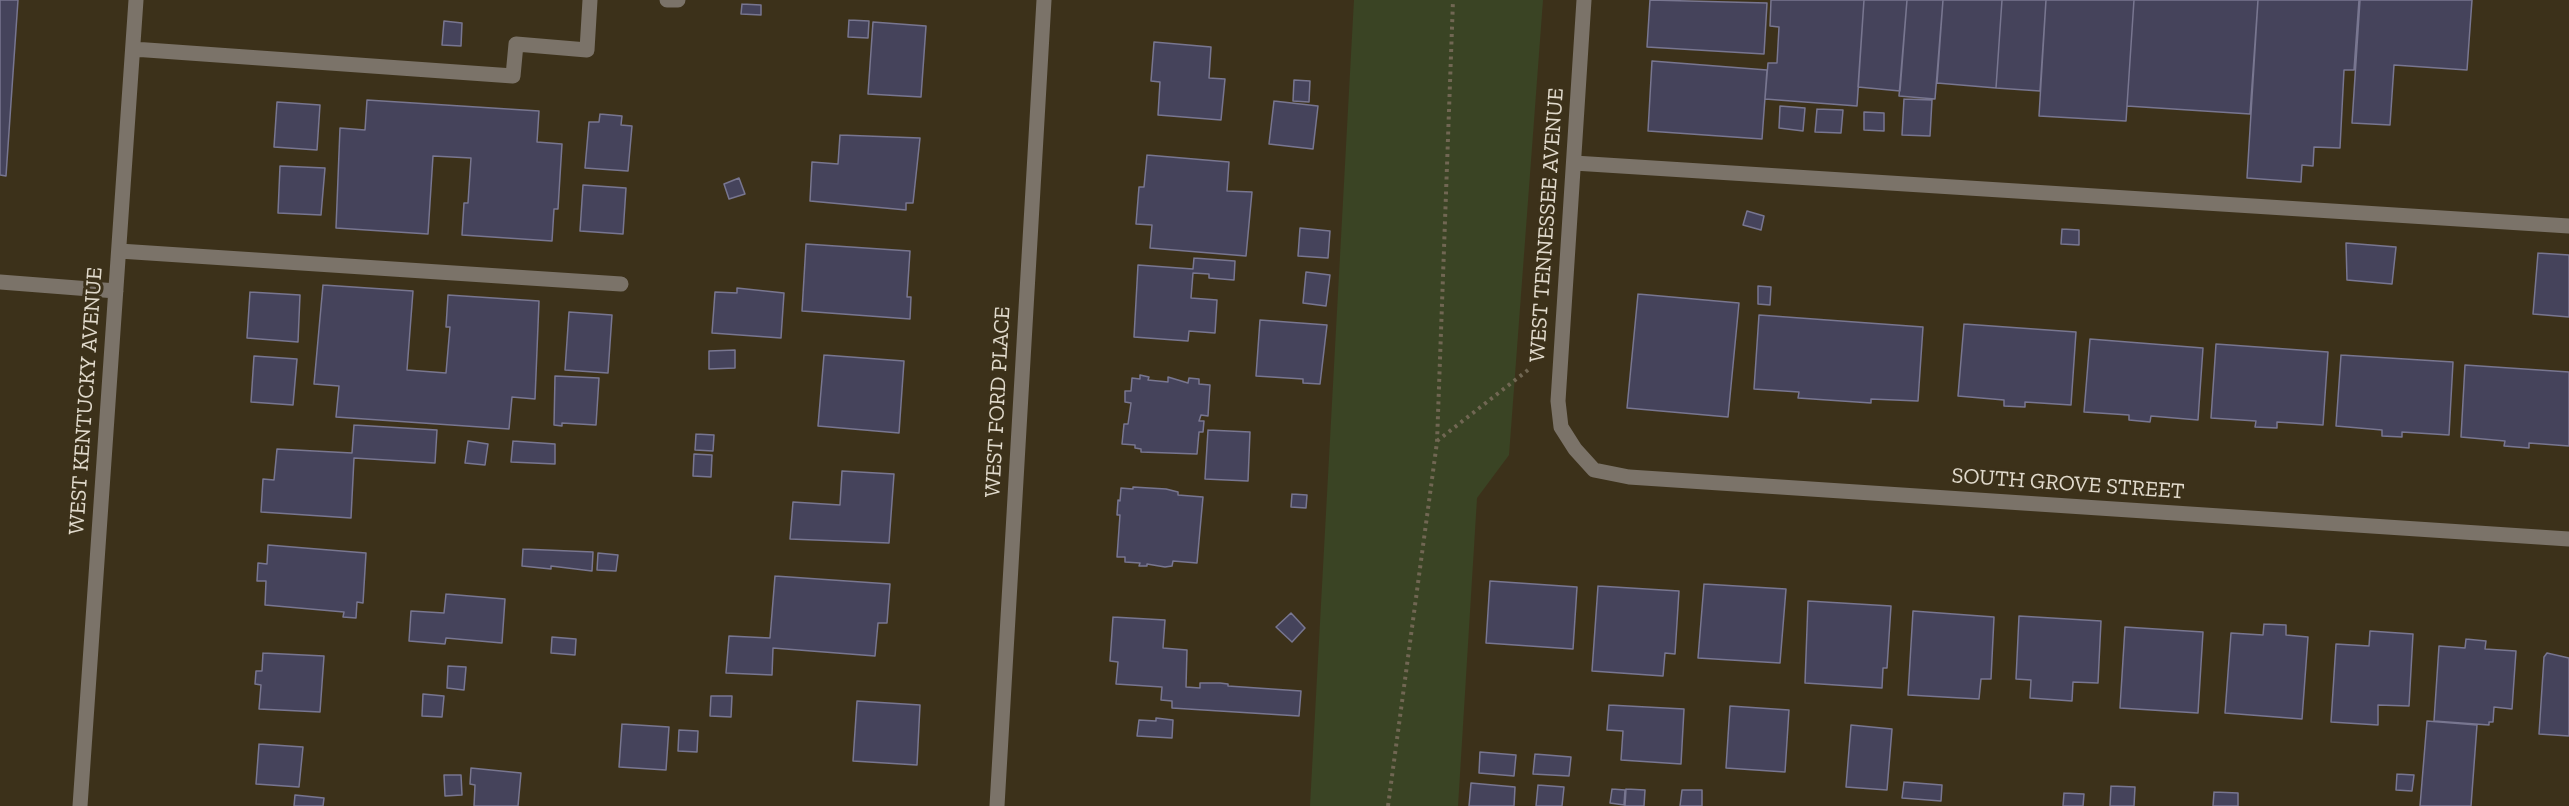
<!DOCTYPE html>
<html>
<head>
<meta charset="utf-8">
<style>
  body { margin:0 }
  canvas { display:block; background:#3c311a }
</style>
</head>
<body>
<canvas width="2569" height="806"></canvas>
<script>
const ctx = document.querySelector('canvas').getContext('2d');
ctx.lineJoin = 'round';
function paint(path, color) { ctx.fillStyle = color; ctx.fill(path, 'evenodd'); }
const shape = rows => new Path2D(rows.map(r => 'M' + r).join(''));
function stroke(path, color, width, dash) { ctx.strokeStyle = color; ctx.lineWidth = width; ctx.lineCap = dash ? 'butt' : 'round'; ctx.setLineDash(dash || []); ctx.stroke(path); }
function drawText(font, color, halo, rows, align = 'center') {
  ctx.font = font + ' "Zilla Slab",serif'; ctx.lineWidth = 6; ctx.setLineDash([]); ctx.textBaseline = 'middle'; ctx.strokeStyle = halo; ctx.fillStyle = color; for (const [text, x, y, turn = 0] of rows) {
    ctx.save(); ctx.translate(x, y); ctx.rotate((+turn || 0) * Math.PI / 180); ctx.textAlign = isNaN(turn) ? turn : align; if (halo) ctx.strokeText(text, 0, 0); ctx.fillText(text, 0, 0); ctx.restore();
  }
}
paint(shape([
  [1354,0,1543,0,1509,455,1477,498,1458,806,1310,806]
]), '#3a4424');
const building = shape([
  [0,0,18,0,6,176,0,175,0,0],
  [1650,0,1767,3,1764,54,1647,47,1650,0],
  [1771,0,1864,0,1857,106,1765,99,1768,63,1777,63,1779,27,1770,26,1771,0],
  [1864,0,1907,0,1900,91,1858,87,1864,0],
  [1907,0,1943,0,1935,99,1899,96,1907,0],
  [1943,0,2002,0,1996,88,1937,83,1943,0],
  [2002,0,2046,0,2040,91,1996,88,2002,0],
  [2046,0,2134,0,2126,121,2039,116,2046,0],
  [2134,0,2258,0,2250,114,2127,106,2134,0],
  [2258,0,2359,0,2354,70,2344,70,2340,148,2314,147,2313,166,2302,165,2301,182,2247,178,2258,0],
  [2360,0,2472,0,2467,70,2394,65,2390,125,2352,123,2360,0],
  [742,4,761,5,761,15,741,14,742,4],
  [849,20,869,21,868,38,848,37,849,20],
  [444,21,462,23,461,46,442,45,444,21],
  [873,22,926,26,921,97,868,94,873,22],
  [1154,42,1211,47,1209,78,1225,79,1221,120,1158,115,1160,82,1151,81,1154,42],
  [1652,61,1767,70,1762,139,1648,131,1652,61],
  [1294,80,1310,81,1309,102,1293,101,1294,80],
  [1904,99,1932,100,1930,136,1902,135,1904,99],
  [367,100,539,111,537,142,562,144,558,209,554,209,552,241,462,235,464,203,468,203,471,158,433,156,428,234,336,228,340,128,365,130,367,100],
  [1274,101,1318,106,1313,149,1269,144,1274,101],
  [277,102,320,105,317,150,274,147,277,102],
  [1780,106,1805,108,1803,131,1779,128,1780,106],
  [1817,109,1843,110,1841,133,1815,132,1817,109],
  [1864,112,1884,113,1884,131,1864,130,1864,112],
  [600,114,622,116,621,125,632,126,628,171,585,168,589,122,599,122,600,114],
  [840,135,920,138,913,203,906,203,906,210,810,201,812,162,838,164,840,135],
  [1147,155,1229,162,1227,191,1252,192,1246,256,1150,248,1152,225,1136,224,1139,187,1144,187,1147,155],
  [280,166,325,168,321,215,278,213,280,166],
  [739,178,745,194,729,199,724,184,739,178],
  [583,185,626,188,623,234,580,231,583,185],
  [1747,211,1764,216,1761,230,1743,225,1747,211],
  [1300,228,1330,231,1328,258,1298,256,1300,228],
  [2062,229,2079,230,2079,245,2061,244,2062,229],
  [2346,243,2396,247,2392,284,2347,280,2346,243],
  [806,244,910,251,907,297,911,297,910,319,802,311,806,244],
  [2538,253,2569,255,2569,317,2533,314,2538,253],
  [1194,258,1235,261,1234,280,1209,278,1209,274,1193,273,1191,298,1217,300,1215,333,1189,331,1188,341,1134,337,1138,265,1193,269,1194,258],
  [1306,272,1330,275,1326,306,1303,303,1306,272],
  [323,285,413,291,407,370,446,373,450,327,446,327,448,295,539,301,535,399,512,397,509,429,336,417,339,386,314,384,323,285],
  [1758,286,1771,287,1770,305,1758,304,1758,286],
  [737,288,784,293,781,338,712,333,715,292,737,293,737,288],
  [250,292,300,295,298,342,247,338,250,292],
  [1638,294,1739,303,1728,417,1627,408,1638,294],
  [569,312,612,315,608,373,565,370,569,312],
  [1759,315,1923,327,1918,401,1871,399,1871,403,1798,398,1799,392,1754,389,1759,315],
  [1260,320,1327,325,1320,384,1303,383,1303,379,1256,376,1260,320],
  [1964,324,2076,332,2071,405,2025,402,2025,407,2004,406,2004,400,1958,396,1964,324],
  [2090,339,2203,348,2198,420,2151,416,2150,422,2129,420,2129,415,2084,412,2090,339],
  [2216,344,2328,352,2323,425,2277,422,2277,428,2255,427,2256,421,2211,418,2216,344],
  [735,350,735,368,709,369,709,351,735,350],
  [824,355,904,361,899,433,818,426,824,355],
  [2341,355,2453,362,2449,435,2402,432,2402,437,2382,436,2382,430,2336,426,2341,355],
  [254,356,297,359,293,405,251,402,254,356],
  [2465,365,2569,372,2569,446,2529,443,2529,448,2504,446,2505,441,2461,437,2465,365],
  [1140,375,1149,377,1148,380,1168,382,1168,377,1188,383,1189,378,1199,379,1199,384,1210,385,1208,416,1201,415,1199,421,1204,421,1203,432,1199,432,1197,454,1141,452,1141,449,1135,448,1135,445,1122,444,1124,424,1128,424,1131,403,1125,402,1125,391,1131,391,1132,378,1140,379,1140,375],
  [555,376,599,378,596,425,562,423,562,426,554,425,555,376],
  [354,425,437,430,435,463,354,458,351,518,261,512,263,479,274,480,277,449,352,453,354,425],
  [1208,430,1250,432,1248,481,1205,479,1208,430],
  [696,434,714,435,713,451,695,450,696,434],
  [468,441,488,444,485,465,465,463,468,441],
  [513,441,555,444,555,464,511,462,513,441],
  [694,454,712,455,711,477,693,476,694,454],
  [842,471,894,474,889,543,790,539,793,502,840,505,842,471],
  [1133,487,1166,489,1178,492,1178,495,1203,497,1197,563,1173,561,1172,566,1165,567,1147,564,1147,566,1139,566,1140,563,1125,562,1125,557,1117,557,1120,515,1117,515,1118,500,1120,501,1121,488,1133,489,1133,487],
  [1292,494,1307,495,1306,508,1291,507,1292,494],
  [268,545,366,553,363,603,357,602,356,618,343,617,344,612,265,605,266,581,257,581,258,563,267,564,268,545],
  [523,549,593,552,592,571,551,566,551,569,522,566,523,549],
  [598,553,618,555,616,571,597,570,598,553],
  [775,576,890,584,887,623,878,623,875,656,773,648,772,675,726,673,729,636,770,638,775,576],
  [1490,581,1577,587,1573,649,1486,643,1490,581],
  [1704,584,1786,589,1780,663,1698,658,1704,584],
  [1598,586,1679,591,1675,654,1665,653,1663,676,1592,671,1598,586],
  [446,594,505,599,502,643,446,638,445,644,409,641,411,611,444,613,446,594],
  [1808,601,1891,606,1887,668,1883,668,1882,688,1805,683,1808,601],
  [1913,611,1994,617,1991,679,1981,679,1979,699,1908,695,1913,611],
  [1291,613,1305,628,1292,642,1276,627,1291,613],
  [2019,616,2101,621,2098,683,2073,682,2072,701,2030,698,2031,680,2016,679,2019,616],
  [1113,617,1165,620,1163,648,1187,650,1186,687,1200,688,1200,683,1220,683,1228,684,1228,686,1301,691,1299,716,1172,708,1172,701,1161,700,1162,687,1116,684,1118,662,1110,661,1113,617],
  [2264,624,2286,625,2286,635,2308,637,2302,719,2225,713,2231,633,2263,635,2264,624],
  [2125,627,2203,632,2198,713,2120,708,2125,627],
  [2370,631,2413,634,2409,706,2378,705,2378,725,2331,722,2336,644,2369,646,2370,631],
  [552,637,576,639,575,655,551,653,552,637],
  [2466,639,2486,641,2485,649,2516,651,2512,709,2494,707,2493,722,2489,722,2489,725,2434,721,2439,646,2465,648,2466,639],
  [263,653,324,656,320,712,259,709,261,685,255,684,256,671,262,671,263,653],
  [2547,653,2569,658,2569,736,2539,734,2544,657,2547,653],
  [448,666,466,667,464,690,447,688,448,666],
  [423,694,444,696,442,717,422,716,423,694],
  [711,696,732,696,731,717,710,716,711,696],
  [857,701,920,705,917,765,853,761,857,701],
  [1609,705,1684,709,1681,764,1621,760,1623,731,1607,730,1609,705],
  [1730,706,1789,710,1785,772,1726,768,1730,706],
  [1156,718,1173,720,1172,738,1137,736,1139,720,1156,721,1156,718],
  [2427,721,2477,725,2471,806,2420,806,2427,721],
  [622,724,669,727,666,770,619,767,622,724],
  [1851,725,1892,729,1887,790,1846,787,1851,725],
  [679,730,698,731,697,752,678,751,679,730],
  [259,744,303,747,299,787,256,784,259,744],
  [1480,752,1516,755,1514,776,1479,773,1480,752],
  [1535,754,1571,757,1569,776,1533,774,1535,754],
  [471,768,521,773,518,806,474,806,475,785,470,784,471,768],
  [2397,774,2414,775,2412,791,2396,790,2397,774],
  [444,775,461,775,462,795,445,796,444,775],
  [1904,782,1942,785,1941,801,1902,798,1904,782],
  [1471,783,1515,787,1514,806,1469,806,1471,783],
  [1538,785,1564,787,1562,806,1536,806,1538,785],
  [2111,786,2135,787,2134,806,2110,806,2111,786],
  [1612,789,1625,790,1624,805,1610,803,1612,789],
  [1626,789,1645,790,1644,806,1625,806,1626,789],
  [1682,790,1702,790,1702,806,1680,806,1682,790],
  [2214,792,2238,793,2238,806,2213,806,2214,792],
  [2064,793,2084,794,2083,806,2063,806,2064,793],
  [295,795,324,798,323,806,294,806,295,795]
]);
paint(building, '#45435b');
stroke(building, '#787690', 1.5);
stroke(shape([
  [1437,441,1528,370],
  [1388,806,1437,442,1453,0]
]), '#716753', 4, [3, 4.5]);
stroke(shape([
  [667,0,678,0],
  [1584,0,1558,401,1561,427,1575,449,1594,470,1629,477,2569,539],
  [133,49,513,76,516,44,587,50,590,0],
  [1574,163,2569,226],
  [119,251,621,284],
  [0,282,116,291],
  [80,806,136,0],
  [997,806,1044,0]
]), '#7b7369', 15);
drawText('22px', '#e1dacc', '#3c311a', [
  ["WEST TENNESSEE AVENUE",1547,225,-86],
  ["WEST KENTUCKY AVENUE",86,401,-86],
  ["WEST FORD PLACE",998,402,-87],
  ["SOUTH GROVE STREET",2068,484,4]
]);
</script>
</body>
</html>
